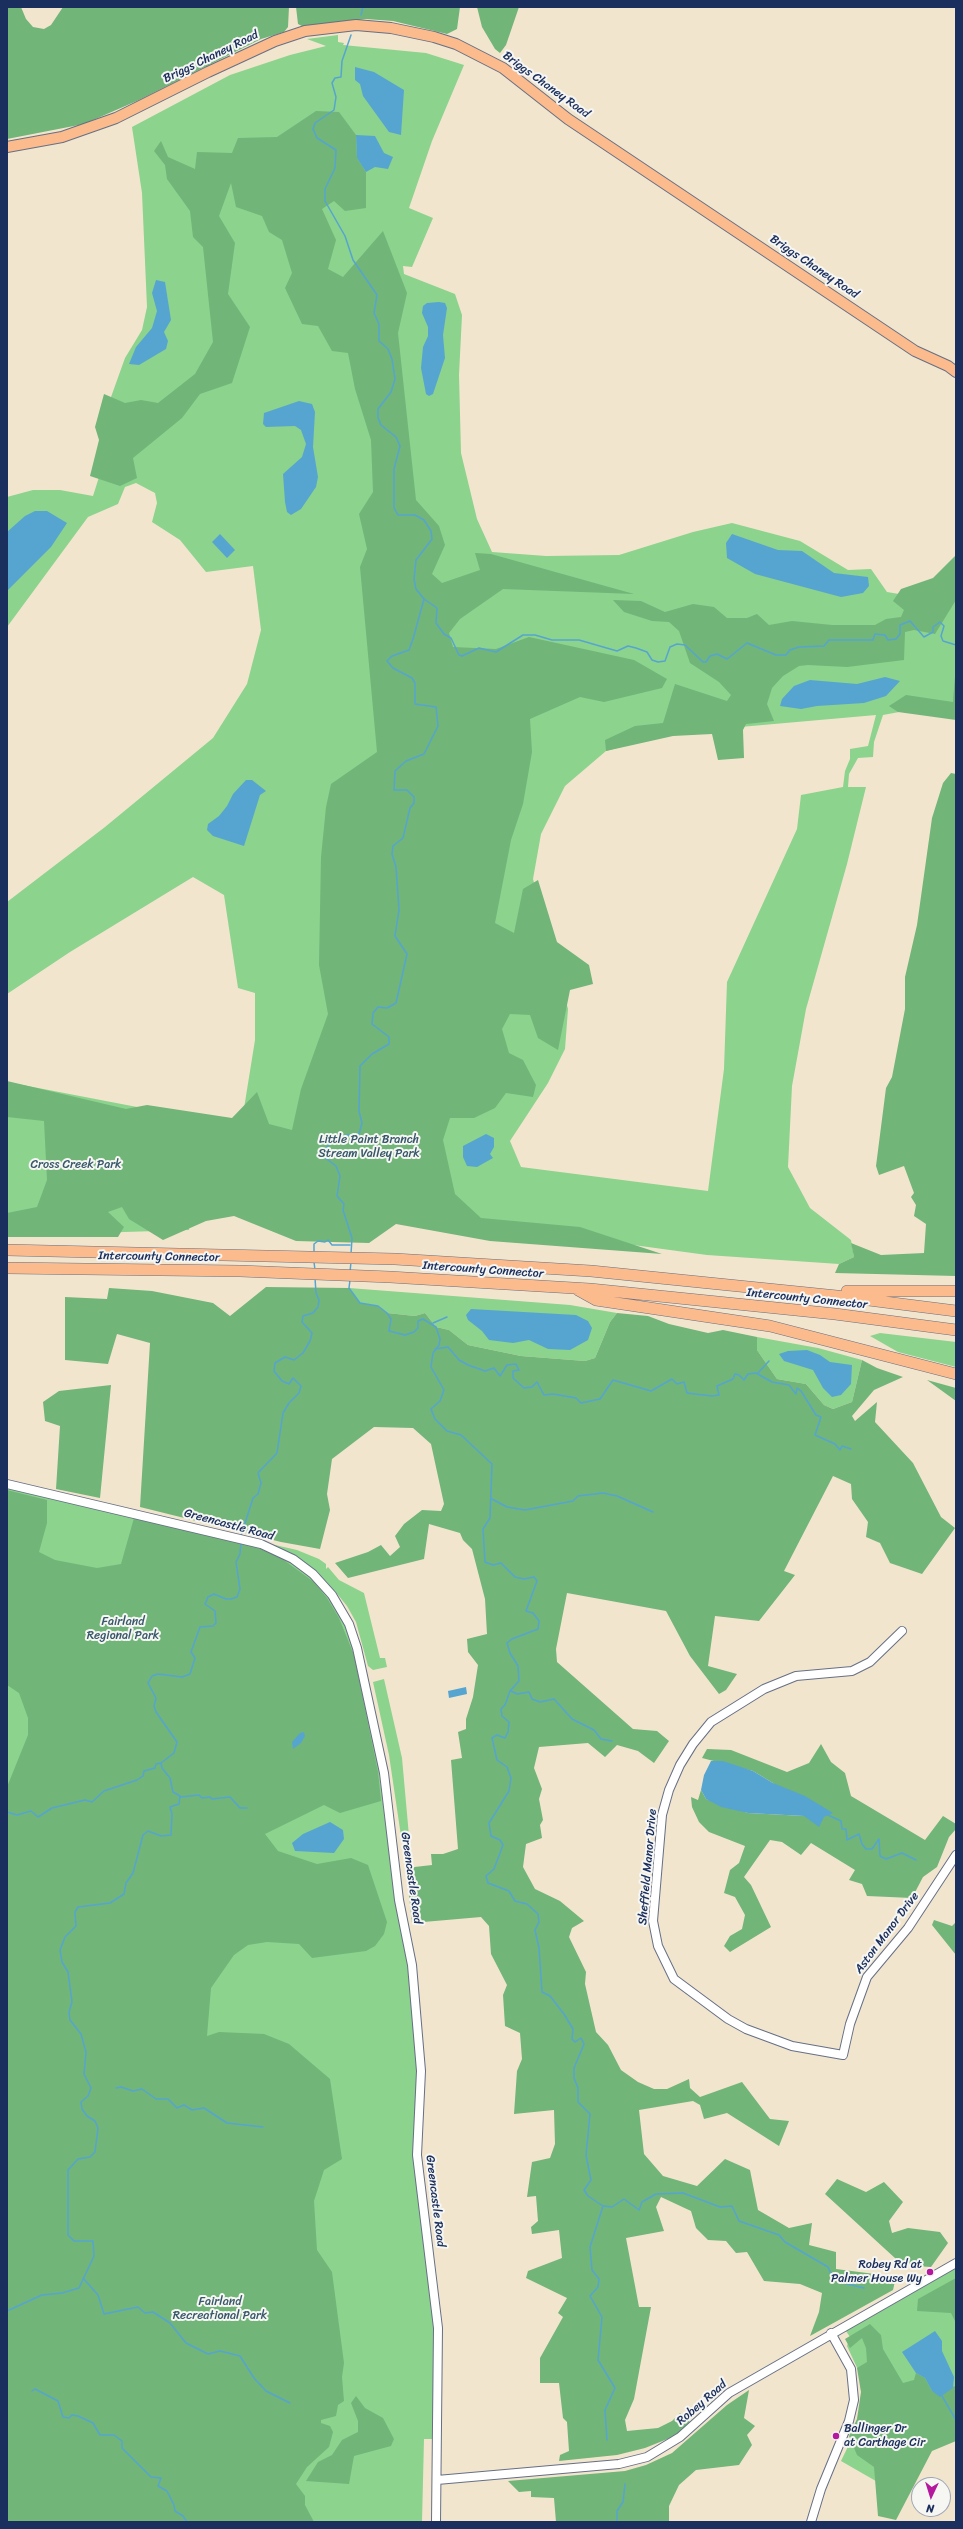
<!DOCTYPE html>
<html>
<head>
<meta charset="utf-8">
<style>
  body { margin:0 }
  #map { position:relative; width:963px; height:2529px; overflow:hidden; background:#f2e5ce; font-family:Sriracha,sans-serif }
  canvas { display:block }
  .frame { position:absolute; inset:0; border:8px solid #1b2f5e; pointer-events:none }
  .north { position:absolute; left:911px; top:2477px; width:40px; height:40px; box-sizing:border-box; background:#f6f6f2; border:1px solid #9ea6b7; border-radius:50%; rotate:184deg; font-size:11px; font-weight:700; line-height:16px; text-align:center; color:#1b2f5e }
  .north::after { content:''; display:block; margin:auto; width:14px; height:18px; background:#b5179e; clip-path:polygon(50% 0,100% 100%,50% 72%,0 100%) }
</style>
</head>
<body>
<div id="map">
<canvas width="963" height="2529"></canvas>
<div class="frame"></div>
<div class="north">N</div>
</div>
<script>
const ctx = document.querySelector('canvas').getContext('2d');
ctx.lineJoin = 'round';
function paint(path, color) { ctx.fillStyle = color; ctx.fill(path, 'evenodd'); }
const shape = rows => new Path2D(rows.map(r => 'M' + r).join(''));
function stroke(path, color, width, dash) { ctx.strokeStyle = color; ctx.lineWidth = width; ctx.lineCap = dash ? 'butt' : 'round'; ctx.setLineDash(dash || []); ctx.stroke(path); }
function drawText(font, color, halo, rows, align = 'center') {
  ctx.font = font + ' Sriracha,sans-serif'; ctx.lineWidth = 4; ctx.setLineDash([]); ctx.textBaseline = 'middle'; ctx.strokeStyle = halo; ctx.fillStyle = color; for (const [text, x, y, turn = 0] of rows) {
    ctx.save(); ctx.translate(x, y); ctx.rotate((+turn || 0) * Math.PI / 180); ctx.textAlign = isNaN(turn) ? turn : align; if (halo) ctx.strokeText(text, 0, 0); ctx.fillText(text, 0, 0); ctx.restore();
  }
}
paint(shape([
  [338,35,338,42,344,43,343,45,426,53,464,65,432,141,409,208,433,218,412,267,403,266,404,274,455,294,462,315,459,375,461,453,477,519,492,552,546,556,619,555,693,532,732,523,800,541,848,570,871,569,887,592,905,595,933,586,956,564,956,690,953,702,883,715,874,742,873,757,858,758,849,774,848,787,866,787,847,864,806,1009,792,1086,788,1167,810,1208,851,1240,854,1257,839,1264,707,1255,434,1218,191,1211,189,1230,60,1234,7,1230,7,1082,241,1127,255,1040,255,993,238,988,224,895,193,877,70,952,7,994,7,902,105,827,213,738,247,684,261,630,253,566,206,572,180,540,152,522,157,503,155,493,136,483,125,487,118,504,88,517,7,627,7,497,33,490,60,490,93,496,106,455,106,411,125,358,142,330,147,307,142,193,132,127,230,75,290,55,326,46,307,39],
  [876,715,868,746,850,749,850,759,845,771,843,787,801,795,797,829,727,982,724,1069,708,1191,521,1167,510,1141,548,1083,565,1049,568,1009,533,879,541,834,565,786,606,751,672,733],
  [349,1288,570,1305,617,1313,610,1322,595,1358,585,1361,521,1356,468,1345,449,1330,436,1327,425,1313,415,1316,387,1313,378,1306,360,1303],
  [880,1333,956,1342,956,1367,898,1352,870,1336],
  [757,1337,818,1348,862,1360,852,1402,833,1409,824,1405,806,1384,777,1379,757,1350],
  [7,1484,297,1550,319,1559,326,1564,326,1569,328,1567,339,1580,364,1593,380,1658,385,1658,387,1667,373,1670,368,1666,356,1622,347,1606,334,1590,348,1630,377,1756,395,1899,406,1948,420,2071,415,2148,436,2320,433,2439,424,2439,422,2522,7,2522],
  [384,1679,402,1758,409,1836,404,1837,401,1836,389,1755,373,1682],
  [956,2268,956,2429,888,2488,841,2461,855,2432,862,2398,859,2372,847,2346,850,2337,846,2331]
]), '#8cd38d');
paint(shape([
  [7,7,21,7,26,19,33,27,44,29,51,25,63,7,289,7,288,27,284,32,261,39,139,100,84,124,7,139],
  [296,7,460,7,457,29,447,34,393,21,366,19,304,27,298,24],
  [477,7,519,7,506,45,500,53,495,49,482,27],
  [316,111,339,112,356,135,357,158,366,172,366,208,345,211,334,201,322,209,336,240,328,269,343,277,383,231,407,293,398,333,416,500,439,526,445,545,432,574,442,583,480,570,475,553,491,554,634,594,503,589,460,619,449,633,453,647,496,649,529,637,634,660,667,679,662,688,604,702,580,697,530,719,532,752,523,804,511,840,495,923,514,933,523,889,538,880,557,942,589,965,593,984,570,990,558,1050,538,1038,530,1015,510,1014,502,1029,509,1053,523,1060,536,1085,533,1097,506,1093,495,1108,474,1118,450,1118,443,1140,455,1194,481,1218,580,1227,662,1254,490,1241,396,1224,369,1243,296,1241,234,1216,206,1221,163,1240,129,1219,122,1207,108,1212,124,1227,118,1237,7,1237,7,1213,37,1207,47,1180,44,1121,7,1117,7,1081,126,1109,147,1105,232,1118,257,1092,269,1124,292,1130,301,1089,328,1014,319,965,321,857,326,807,331,784,377,752,360,567,367,549,359,514,373,492,371,440,355,389,348,353,332,351,318,326,302,324,285,288,292,273,282,240,269,232,262,216,236,207,231,183,219,216,235,243,228,294,250,327,232,383,200,394,182,418,133,458,137,478,120,486,90,476,99,440,95,427,104,394,125,403,141,400,158,403,195,374,213,342,203,247,193,237,190,211,167,179,165,165,154,151,161,141,168,157,195,169,197,152,232,153,238,138,277,137],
  [956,555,956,600,935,634,914,630,905,632,904,660,847,667,808,665,799,666,783,676,772,688,767,704,774,721,746,724,743,730,744,758,718,760,712,734,673,736,606,751,605,740,635,726,663,723,675,684,727,701,731,695,719,682,690,663,679,631,669,622,652,621,624,612,613,600,641,601,665,612,693,604,714,607,727,618,747,618,757,614,769,625,792,621,832,625,875,625,886,619,901,617,904,610,893,601,901,589,933,578],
  [956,663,956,720,898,712,889,706,906,695,953,702],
  [951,773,956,774,956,1276,835,1273,839,1264,854,1257,851,1243,881,1255,924,1253,926,1224,914,1216,916,1205,911,1197,914,1193,904,1166,879,1175,876,1166,886,1088,892,1077,905,1009,905,977,917,925,932,818,943,783],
  [266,1287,349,1288,360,1303,378,1306,387,1313,415,1316,425,1313,436,1327,449,1330,468,1345,521,1356,585,1361,595,1358,610,1322,617,1313,648,1316,669,1324,708,1333,723,1330,757,1337,757,1350,777,1379,806,1384,824,1405,833,1409,852,1402,862,1360,877,1368,903,1377,874,1390,852,1416,855,1421,877,1402,875,1422,913,1463,941,1517,955,1528,922,1574,890,1563,880,1543,866,1537,868,1522,852,1499,851,1484,833,1476,784,1571,795,1575,759,1621,715,1616,708,1666,737,1674,726,1690,719,1694,690,1656,666,1611,567,1593,556,1649,557,1662,633,1729,657,1731,669,1741,654,1763,638,1751,617,1745,605,1757,588,1743,539,1747,534,1768,542,1789,539,1799,543,1820,540,1825,542,1838,526,1844,523,1867,535,1889,560,1901,584,1921,572,1928,569,1937,586,1972,585,1984,596,2032,608,2045,621,2070,638,2082,654,2089,667,2089,689,2079,690,2088,700,2097,742,2082,770,2119,789,2121,779,2146,727,2113,704,2119,700,2105,693,2101,639,2110,644,2154,663,2176,697,2186,725,2159,750,2170,758,2210,789,2228,812,2223,809,2245,836,2252,836,2269,890,2276,895,2281,893,2290,810,2336,819,2312,822,2293,800,2284,764,2281,747,2252,736,2253,726,2241,708,2240,696,2228,691,2211,661,2197,656,2207,664,2231,626,2238,639,2307,651,2307,634,2399,625,2420,627,2431,658,2428,672,2421,680,2413,690,2422,675,2436,645,2448,617,2455,559,2461,560,2455,569,2451,567,2422,563,2418,559,2383,540,2383,540,2358,563,2317,558,2313,567,2298,526,2278,528,2271,562,2258,559,2230,532,2234,531,2227,538,2221,536,2196,527,2197,532,2162,550,2158,555,2144,554,2110,514,2114,517,2071,522,2059,520,2033,505,2026,503,1995,507,1985,491,1954,489,1926,481,1917,412,1923,406,1868,432,1865,431,1854,443,1854,458,1849,451,1760,462,1758,458,1732,466,1729,466,1719,473,1697,478,1665,468,1652,467,1639,487,1634,485,1599,472,1549,463,1540,460,1533,429,1524,424,1559,348,1578,335,1563,368,1552,381,1545,390,1556,400,1547,395,1536,404,1524,422,1510,441,1511,444,1504,431,1444,413,1428,374,1427,332,1459,327,1494,330,1510,320,1549,281,1542,140,1507,150,1343,117,1334,108,1364,65,1360,65,1297,107,1299,109,1288,152,1291,213,1303,230,1316],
  [927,1380,956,1388,956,1401],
  [111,1385,100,1498,56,1489,60,1426,45,1421,43,1402,59,1391],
  [7,1490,47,1500,47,1523,39,1552,55,1560,97,1568,121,1564,134,1518,253,1546,281,1558,314,1582,327,1598,339,1618,354,1655,378,1772,381,1801,340,1813,324,1805,265,1834,278,1851,317,1864,351,1858,368,1865,387,1922,384,1934,375,1946,366,1951,312,1958,299,1944,267,1942,248,1945,234,1955,211,1988,207,2036,219,2032,264,2034,289,2044,330,2079,342,2159,324,2170,314,2201,317,2250,332,2272,337,2310,344,2363,342,2377,344,2401,338,2405,336,2416,321,2420,321,2423,330,2426,333,2432,329,2447,307,2467,296,2484,305,2496,305,2505,314,2522,7,2522,7,1787,28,1735,28,1718,19,1693,7,1685],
  [821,1744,831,1762,845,1773,851,1796,925,1840,943,1816,956,1824,956,1829,949,1837,937,1867,923,1877,912,1898,867,1896,862,1884,849,1880,855,1870,811,1843,801,1855,782,1842,770,1840,744,1877,751,1885,771,1927,730,1952,724,1946,730,1936,742,1929,745,1915,735,1897,724,1893,730,1870,739,1863,745,1846,709,1832,699,1822,692,1807,691,1797,698,1800,701,1790,706,1799,748,1813,804,1816,773,1783,753,1771,702,1758,707,1749,731,1750,787,1772,809,1763],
  [934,1920,952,1926,956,1922,956,1955,932,1925],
  [837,2179,866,2192,884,2182,903,2202,889,2221,892,2233,908,2228,940,2232,948,2243,931,2267,916,2266,896,2259,825,2194],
  [956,2278,956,2323,951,2313,917,2311,918,2299],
  [870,2324,881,2335,883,2349,903,2383,914,2380,916,2373,925,2378,932,2391,956,2386,956,2441,932,2451,896,2520,878,2516,874,2467,857,2455,849,2436,857,2419,861,2392,857,2368,867,2362,866,2348,862,2338,850,2348,845,2339],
  [749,2390,744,2418,755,2426,747,2435,752,2445,739,2465,696,2470,679,2485,669,2506,669,2522,556,2522,554,2498,531,2497,531,2491,519,2492,508,2481,625,2471,646,2465,672,2453,727,2405],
  [356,2396,365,2408,383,2418,394,2439,391,2446,354,2456,349,2484,306,2481,318,2462,332,2455,342,2440,358,2432,358,2421,351,2403]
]), '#71b578');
paint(shape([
  [355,67,374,72,404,90,401,135,389,132,363,96,360,84,355,80],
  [356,135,375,136,384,153,393,157,388,169,375,167,366,172,357,158],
  [156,280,165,282,171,320,164,332,168,341,166,349,139,365,129,364,136,347,152,328,157,311,152,293],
  [439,302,445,303,447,308,443,335,445,358,433,394,429,396,426,394,421,368,423,347,428,336,428,327,422,313,423,306,427,303],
  [299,401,312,404,315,412,313,447,318,477,316,487,301,509,291,515,287,512,285,502,283,474,302,457,306,444,301,430,295,426,266,427,263,424,264,413],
  [35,511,47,511,67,523,51,547,7,591,7,532,25,516],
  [220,534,235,550,227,558,212,542],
  [732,534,778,550,802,551,834,573,868,577,869,586,863,593,841,597,755,574,727,558,726,543],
  [885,677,900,681,886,696,864,703,817,706,801,709,780,706,782,699,794,686,810,680,857,684],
  [246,780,252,780,266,791,260,795,244,846,213,836,207,830,208,824,219,816,227,806,233,794],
  [486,1134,494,1138,494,1147,490,1154,493,1158,477,1167,467,1166,463,1157,463,1146],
  [471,1309,576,1315,588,1321,592,1328,588,1340,570,1350,548,1349,529,1340,513,1343,489,1340,482,1331,468,1320,466,1315],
  [807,1350,820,1355,830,1362,852,1365,851,1384,841,1395,832,1397,823,1388,813,1370,784,1361,779,1354,788,1351],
  [466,1687,467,1694,449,1698,448,1691],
  [304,1732,305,1736,301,1743,293,1749,292,1742,300,1733],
  [711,1761,723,1761,753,1771,773,1783,805,1796,833,1813,824,1817,819,1827,804,1816,748,1813,721,1807,706,1799,701,1790,704,1775],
  [330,1822,343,1830,344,1839,334,1853,295,1851,292,1843,303,1834],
  [935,2331,942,2341,942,2351,954,2377,953,2388,940,2397,932,2391,925,2378,916,2373,902,2352]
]), '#56a5d0');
stroke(shape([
  [361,15,363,7],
  [424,599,437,608,436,623,444,634,451,638,459,655,462,656,479,648,496,652,523,635,535,635,552,640,579,640,617,651,628,646,636,648,647,652,652,660,658,662,665,661,670,647,677,644,685,645,703,662,706,662,710,656,717,654,727,659,747,643,776,655,786,655,790,650,799,647,824,646,829,640,873,640,875,634,885,635,888,640,896,639,900,634,900,625,910,621,924,637,933,632,933,627,940,622,944,626,941,636,943,641,956,645],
  [314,1252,314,1244,318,1241,325,1242,328,1240,332,1245,350,1245],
  [351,1254,352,1238,343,1210,344,1204,337,1196,340,1176,336,1166,324,1157,326,1148,335,1139,347,1135,359,1134,362,1123,359,1111,360,1066,372,1054,389,1044,389,1037,372,1024,373,1013,378,1007,387,1008,396,1003,407,954,395,936,399,910,396,867,392,854,393,846,403,838,410,808,414,803,414,797,407,790,394,790,395,771,406,761,424,754,438,726,436,707,415,704,415,683,412,678,393,668,387,661,392,656,409,650,413,639,424,599,416,589,414,579,416,560,432,539,431,531,424,520,415,515,398,515,394,508,394,469,400,446,396,437,381,425,378,418,378,409,391,392,395,379,392,359,388,349,379,341,379,324,374,313,377,295,353,260,345,236,325,201,325,189,335,168,336,150,317,138,313,129,315,123,334,110,336,97,332,83,335,78,341,77,342,61,351,35],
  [314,1262,315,1270],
  [350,1272,351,1262],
  [350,1280,349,1288,360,1303,378,1306,387,1313,391,1319,389,1331,405,1335,414,1332,418,1328,418,1321,423,1319,436,1327,440,1339,439,1345,433,1353,431,1367,444,1390,440,1401,431,1409,435,1419,447,1431,461,1435,492,1464,490,1518,483,1529,485,1562,493,1565,501,1563,515,1577,524,1579,534,1577,537,1581,526,1611,533,1613,539,1621,538,1629,512,1639,507,1643,510,1653,518,1666,519,1681,510,1691,505,1705,501,1709,502,1716,509,1722,508,1732,505,1738,497,1735,492,1738,497,1760,507,1767,511,1778,509,1791,489,1823,491,1836,500,1840,503,1845,494,1869,486,1876,488,1883,509,1891,515,1901,527,1904,538,1914,539,1922,535,1930,539,1948,542,1992,550,1996,564,2014,573,2029,572,2039,575,2042,581,2038,584,2044,574,2068,574,2078,578,2088,578,2102,590,2114,586,2155,591,2180,584,2190,588,2196,603,2206,590,2247,592,2270,599,2279,598,2287,590,2296,602,2317,598,2360,615,2388,605,2410,607,2440],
  [433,1323,447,1317],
  [435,1349,448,1347,459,1360,468,1365,485,1371,494,1368,500,1376,507,1365,516,1364,519,1370,513,1371,513,1378,524,1388,532,1387,537,1382,544,1395,553,1394,576,1398,581,1403,600,1399,613,1380,651,1391,672,1379,677,1384,684,1382,687,1393,712,1396,719,1395,717,1386,733,1379,735,1374,739,1375,744,1380,748,1374,756,1373,772,1382,789,1385,796,1394,797,1388,801,1391,816,1415,821,1417,815,1435,835,1444,840,1450,842,1446,851,1449],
  [758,1373,769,1361],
  [492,1499,507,1507,525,1510,573,1501,578,1496,603,1493,617,1496,653,1512],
  [241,1536,253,1498,258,1494,261,1483,258,1473,277,1453,283,1413,289,1403,299,1393,301,1386,293,1378,289,1384,282,1381,274,1371,275,1363,285,1357,294,1360,303,1353,310,1341,312,1333,302,1322,303,1316,313,1313,318,1307,319,1300,316,1293,315,1278],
  [511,1691,517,1694,529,1692,532,1699,540,1702,554,1699,572,1719,594,1730,601,1739,612,1741],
  [180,1797,199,1795,202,1798,210,1797,212,1799,230,1797,240,1808,247,1808],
  [7,1812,17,1815,31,1811,38,1817,52,1808,85,1800,92,1802,104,1791,137,1780,143,1776,144,1771,155,1768,156,1764,161,1763],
  [828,1815,841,1821,842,1829,846,1829,847,1840,859,1834,862,1844,866,1849,872,1849,879,1839,880,1856,886,1859,902,1853,916,1860],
  [116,2088,121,2087,133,2091,142,2089,156,2099,168,2099,177,2108,184,2105,192,2110,204,2108,227,2123,263,2127],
  [604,2206,612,2207,624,2199,639,2210,642,2202,656,2194,683,2193,720,2207,732,2206,739,2221,779,2235,785,2242,828,2267,832,2276,839,2282,864,2288],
  [83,2278,98,2295,104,2314,138,2307,145,2313,153,2312,170,2323,186,2343,208,2354,220,2351,240,2356,254,2378,266,2391,290,2403],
  [7,2311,42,2295,62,2293,79,2288,94,2256,93,2241,74,2241,68,2235,68,2170,78,2159,90,2157,95,2152,98,2128,95,2121,87,2116,82,2109,81,2102,88,2096,91,2088,84,2074,86,2052,81,2034,70,2020,69,2012,72,2002,68,1972,62,1962,60,1950,65,1937,76,1926,75,1912,78,1907,110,1903,124,1894,126,1883,133,1873,143,1835,148,1831,161,1836,171,1835,172,1814,170,1807,179,1804,180,1796,173,1792,170,1778,162,1768,161,1763,174,1753,177,1742,156,1712,154,1706,156,1698,148,1683,152,1676,158,1674,182,1677,190,1674,195,1658,191,1652,200,1627,213,1626,216,1623,215,1611,205,1604,208,1597,214,1594,226,1599,231,1599,237,1597,240,1589,236,1562,240,1554,241,1542],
  [32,2391,35,2389,58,2401,63,2417,69,2418,72,2415,78,2416,93,2423,100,2435,114,2435,122,2441,122,2448,151,2477,161,2478,158,2486,167,2491,174,2505,175,2511,183,2516,187,2522],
  [942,2396,956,2420],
  [617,2522,617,2511,623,2502,625,2484]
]), '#56a5d0', 1.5);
const minor = shape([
  [7,1484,261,1544,293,1559,313,1574,332,1595,349,1624,357,1648,384,1773,399,1900,412,1965,421,2071,417,2155,438,2328,436,2522],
  [902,1631,870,1662,852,1671,796,1676,764,1689,711,1722,693,1744,680,1765,669,1790,662,1815,653,1921,658,1946,674,1979,728,2019,746,2029,792,2046,843,2055,850,2024,867,1977,908,1928,956,1855],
  [437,2480,619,2464,647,2457,680,2437,729,2393,956,2263],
  [811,2522,821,2489,849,2421,854,2400,851,2369,831,2333]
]);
const major = shape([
  [7,147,62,137,116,118,208,72,275,41,305,31,356,25,391,28,434,37,456,44,503,68,568,119,915,351,948,366,956,372]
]);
const highway = shape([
  [7,1250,395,1259,591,1271,837,1296,956,1311],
  [7,1268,240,1271,390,1277,590,1289,835,1314,956,1330],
  [578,1290,596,1300,770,1326,956,1374],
  [847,1291,956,1291]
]);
stroke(minor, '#666f85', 10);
stroke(major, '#666f85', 12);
stroke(highway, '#666f85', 12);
stroke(minor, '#fff', 8);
stroke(major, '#fbbb8c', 10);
stroke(highway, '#fbbb8c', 11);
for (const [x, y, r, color] of [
  [930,2272,4,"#b5179e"],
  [836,2436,4,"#b5179e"]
]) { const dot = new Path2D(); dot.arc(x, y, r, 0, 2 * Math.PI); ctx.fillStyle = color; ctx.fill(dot); stroke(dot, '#f6f6f2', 1.5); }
drawText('12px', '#1b2f5e', '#f6f6f2', [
  ["Briggs Chaney Road",211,57,-26],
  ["Briggs Chaney Road",546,85,36],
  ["Briggs Chaney Road",814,267,34],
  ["Intercounty Connector",159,1257,1],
  ["Intercounty Connector",483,1270,4],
  ["Intercounty Connector",807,1299,6],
  ["Greencastle Road",229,1525,15],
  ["Sheffield Manor Drive",648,1867,-85],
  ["Greencastle Road",411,1878,82],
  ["Aston Manor Drive",887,1933,-53],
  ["Greencastle Road",435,2201,83],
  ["Robey Road",702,2403,-41]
]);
drawText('12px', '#37586a', '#f6f6f2', [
  ["Little Paint Branch",369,1140],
  ["Stream Valley Park",369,1154],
  ["Cross Creek Park",76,1165],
  ["Fairland",123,1622],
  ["Regional Park",123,1636],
  ["Fairland",220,2302],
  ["Recreational Park",220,2316]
]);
drawText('12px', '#1b2f5e', '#f6f6f2', [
  ["Robey Rd at",922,2265],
  ["Palmer House Wy",922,2279],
  ["Ballinger Dr",844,2429,"left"],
  ["at Carthage Cir",844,2443,"left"]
], 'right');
</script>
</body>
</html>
